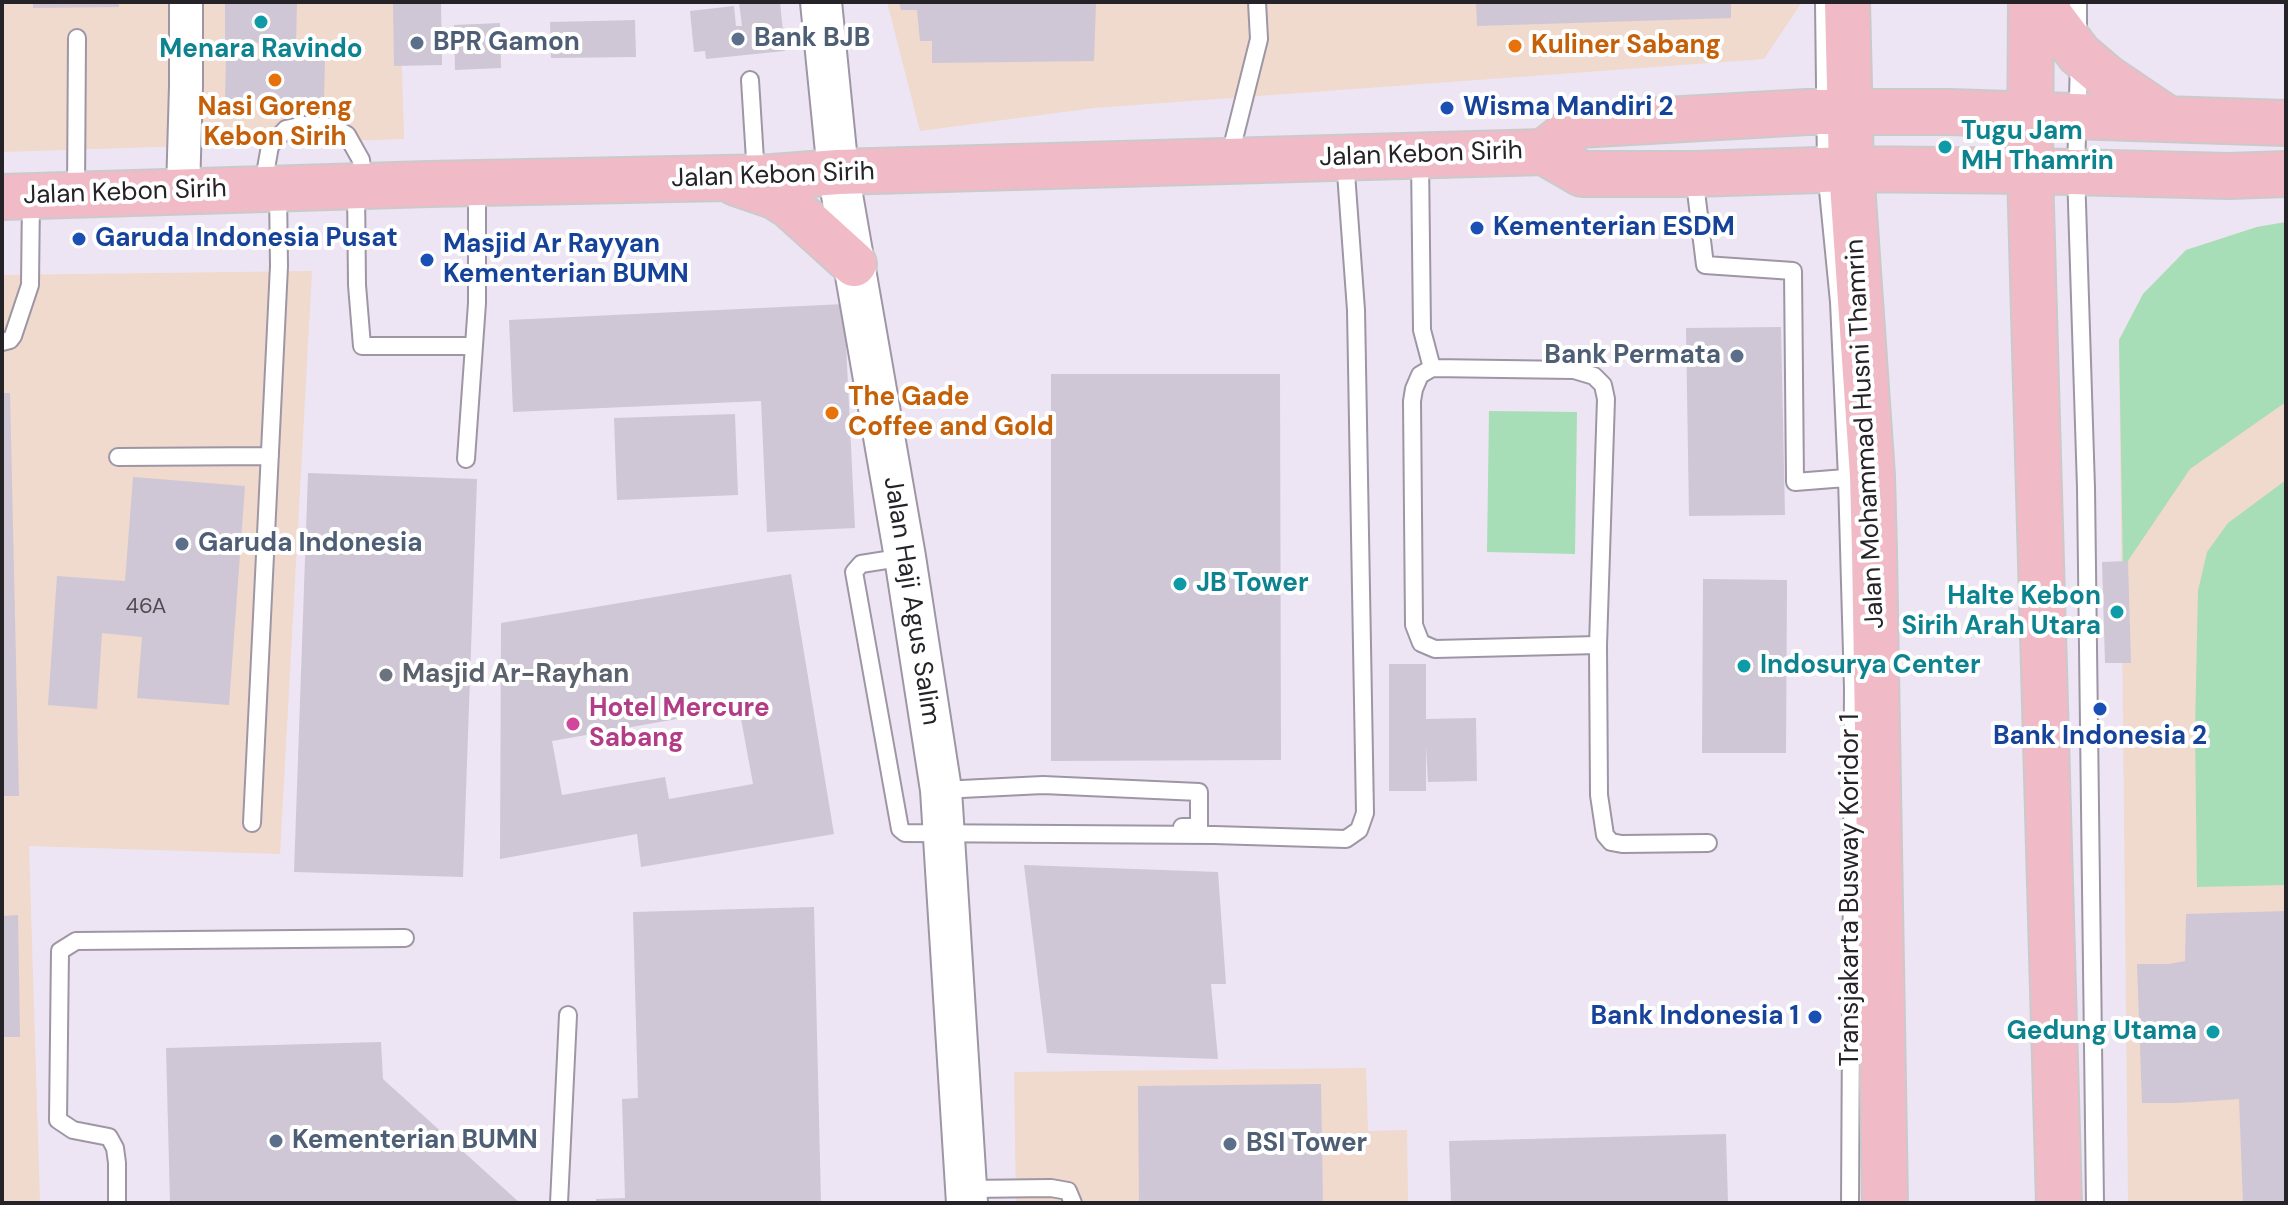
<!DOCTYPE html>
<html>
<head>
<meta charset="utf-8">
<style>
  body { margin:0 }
  #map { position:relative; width:2288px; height:1205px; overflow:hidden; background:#ede5f3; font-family:"DM Sans",sans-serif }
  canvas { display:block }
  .frame { position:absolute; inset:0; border:4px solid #262328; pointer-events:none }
</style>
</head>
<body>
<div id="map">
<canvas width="2288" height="1205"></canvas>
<div class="frame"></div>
</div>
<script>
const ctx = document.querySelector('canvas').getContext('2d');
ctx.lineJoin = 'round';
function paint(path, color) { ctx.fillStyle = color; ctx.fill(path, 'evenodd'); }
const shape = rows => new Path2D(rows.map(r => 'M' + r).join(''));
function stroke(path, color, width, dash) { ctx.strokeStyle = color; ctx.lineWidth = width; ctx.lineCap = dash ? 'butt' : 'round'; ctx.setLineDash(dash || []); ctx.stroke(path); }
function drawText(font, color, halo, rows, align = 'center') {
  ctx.font = font + ' "DM Sans",sans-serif'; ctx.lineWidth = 8; ctx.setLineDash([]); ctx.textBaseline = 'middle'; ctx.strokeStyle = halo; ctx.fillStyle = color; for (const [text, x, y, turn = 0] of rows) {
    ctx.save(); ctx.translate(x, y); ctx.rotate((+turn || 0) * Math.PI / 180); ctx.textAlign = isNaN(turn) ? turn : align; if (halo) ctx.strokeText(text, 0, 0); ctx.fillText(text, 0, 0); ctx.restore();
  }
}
paint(shape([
  [2,2,400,2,404,139,2,152],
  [887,2,1802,2,1764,59,1094,108,920,131],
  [2286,222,2286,1203,2128,1203,2119,340,2143,294,2186,250,2257,227],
  [312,271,280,854,29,846,40,1203,2,1203,2,275],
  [1366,1068,1368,1131,1407,1130,1408,1203,1016,1203,1014,1072]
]), '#f0d9cd');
paint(shape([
  [2286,222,2286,402,2190,469,2123,568,2119,340,2143,294,2186,250,2257,227],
  [1489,411,1577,412,1575,554,1487,552],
  [2286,480,2286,885,2197,887,2195,731,2198,591,2207,552,2228,523]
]), '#a7deb7');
paint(shape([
  [33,2,119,2,119,7,33,8],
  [225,2,297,2,296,43,225,42],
  [393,2,441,2,442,65,394,66],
  [739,2,780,2,785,51,706,59,705,51,694,52,690,11,734,6,736,26,742,26],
  [899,2,1096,2,1094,61,932,63,932,41,920,41,917,10,901,10],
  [1476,2,1731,2,1731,18,1477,26],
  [635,20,636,57,551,58,550,22],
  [500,23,501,68,455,70,454,25],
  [226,58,325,60,324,100,225,99],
  [844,304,855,528,767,532,761,401,513,412,509,320],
  [1781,327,1785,515,1689,516,1686,328],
  [1051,374,1280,374,1281,760,1051,761],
  [2,393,10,393,19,796,2,796],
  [735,414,738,495,617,500,614,418],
  [308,473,477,479,463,877,294,872],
  [133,477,245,486,229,705,137,698,142,637,102,633,97,709,48,705,57,576,125,581],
  [2128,561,2131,663,2105,663,2102,562],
  [791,574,834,834,641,867,637,834,500,859,501,623],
  [739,708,753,784,669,799,665,777,562,795,552,741],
  [1703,579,1787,580,1786,753,1702,753],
  [1389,664,1426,664,1426,719,1476,718,1477,781,1428,782,1426,747,1426,791,1389,791],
  [1024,865,1218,872,1226,984,1211,984,1218,1059,1047,1053],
  [814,907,821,1203,596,1203,596,1199,625,1198,622,1099,638,1098,633,912],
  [2286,911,2286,1203,2243,1203,2239,1099,2178,1103,2142,1103,2137,964,2169,964,2185,961,2186,914],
  [18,915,20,1037,2,1037,2,916],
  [381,1042,383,1079,520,1203,170,1203,166,1048],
  [1321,1084,1323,1203,1139,1203,1138,1086],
  [1726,1134,1728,1203,1451,1203,1449,1141]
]), '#cfc7d5');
const service = shape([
  [1824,2,1826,170,1839,302,1847,478,1853,688,1850,1203],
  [2078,2,2078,36],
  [2079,60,2076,172,2086,488,2095,1203],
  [750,80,756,176],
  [1229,159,1259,39,1257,2],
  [1420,159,1422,330,1432,368],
  [1694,175,1705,265,1793,271,1795,482,1858,477],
  [263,185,270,146,286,129,304,125,333,127,347,135,361,160,364,185],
  [356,188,357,285,362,346,474,346],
  [76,193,77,38],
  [2,342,10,340,13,336,30,285,31,197],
  [118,457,270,456],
  [466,459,477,303,477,185],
  [905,557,861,564,854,572,900,829,905,833,1214,835,1346,839,1359,830,1365,813,1356,310,1345,159],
  [1598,645,1606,399,1603,385,1594,376,1574,370,1432,368,1420,375,1414,389,1412,401,1414,625,1421,643,1435,649,1598,645,1599,795,1605,835,1611,842,1622,844,1708,843],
  [941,790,1043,785,1199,792,1199,827,1182,827],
  [252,823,279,266,278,190],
  [967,1189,1051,1188,1068,1191,1073,1203],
  [117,1203,117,1163,115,1148,109,1137,73,1130,58,1120,60,951,76,941,405,938],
  [559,1203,568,1015]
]);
const minor = shape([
  [183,191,186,86,186,2]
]);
const tertiary = shape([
  [821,2,838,172,905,557,941,790,967,1203]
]);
const primary = shape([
  [1847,2,1851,169,1872,476,1874,551,1885,1203],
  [2031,2,2030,171,2059,1203],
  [2040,2,2079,54,2106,77,2168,119],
  [1544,152,1578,125,1807,112,1949,112,2286,123],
  [736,183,774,196,790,206,854,264],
  [2,197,429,184,773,177,838,172,1544,152,1582,174,1694,174,1851,169,2030,171,2229,176,2286,174]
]);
stroke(service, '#9e96a4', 20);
stroke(minor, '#9e96a4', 36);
stroke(tertiary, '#9e96a4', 44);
stroke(primary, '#cbcacb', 48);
stroke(service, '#fff', 16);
stroke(minor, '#fff', 32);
stroke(tertiary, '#fff', 40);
stroke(primary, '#f1bac7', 44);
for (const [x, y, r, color] of [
  [261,22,8,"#0f9aa8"],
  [738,39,8,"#5c6f8a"],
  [417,43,8,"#5c6f8a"],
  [1515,46,8,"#e8710a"],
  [275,80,8,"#e8710a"],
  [1447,108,8,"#1a4fb4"],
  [1945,147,8,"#0f9aa8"],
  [1477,228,8,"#1a4fb4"],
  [79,239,8,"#1a4fb4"],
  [427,260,8,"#1a4fb4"],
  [1737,356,8,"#5c6f8a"],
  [832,413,8,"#e8710a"],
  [182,544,8,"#5c6f8a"],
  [1180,584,8,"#0f9aa8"],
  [2117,612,8,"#0f9aa8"],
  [1744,666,8,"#0f9aa8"],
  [386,675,8,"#6b7280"],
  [2100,709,8,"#1a4fb4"],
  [573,724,8,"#d1479c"],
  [1815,1017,8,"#1a4fb4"],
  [2213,1032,8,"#0f9aa8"],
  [276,1141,8,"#5c6f8a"],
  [1230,1144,8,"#5c6f8a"]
]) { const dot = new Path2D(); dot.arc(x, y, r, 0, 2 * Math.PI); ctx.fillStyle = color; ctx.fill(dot); stroke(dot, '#fff', 3); }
drawText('22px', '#504c53', null, [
  ["46A",146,607]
]);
drawText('bold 26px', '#4e5e75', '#fff', [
  ["Bank BJB",754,39],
  ["BPR Gamon",433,43],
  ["Bank Permata",1721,356,"right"],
  ["Garuda Indonesia",198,544],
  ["Kementerian BUMN",292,1141],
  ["BSI Tower",1246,1144]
], 'left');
drawText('bold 26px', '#c56008', '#fff', [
  ["Kuliner Sabang",1531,46],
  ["Nasi Goreng",275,108,"center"],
  ["Kebon Sirih",275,138,"center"],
  ["The Gade",848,398],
  ["Coffee and Gold",848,428]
], 'left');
drawText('bold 26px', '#0d838f', '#fff', [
  ["Menara Ravindo",261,50,"center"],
  ["Tugu Jam",1961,132],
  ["MH Thamrin",1961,162],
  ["JB Tower",1196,584],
  ["Halte Kebon",2101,597,"right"],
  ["Sirih Arah Utara",2101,627,"right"],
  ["Indosurya Center",1760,666],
  ["Gedung Utama",2197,1032,"right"]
], 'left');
drawText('bold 26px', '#164399', '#fff', [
  ["Wisma Mandiri 2",1463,108],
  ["Kementerian ESDM",1493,228],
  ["Garuda Indonesia Pusat",95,239],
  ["Masjid Ar Rayyan",443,245],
  ["Kementerian BUMN",443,275],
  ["Bank Indonesia 2",2100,737,"center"],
  ["Bank Indonesia 1",1799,1017,"right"]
], 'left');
drawText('26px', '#262328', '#fff', [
  ["Jalan Kebon Sirih",1421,155,-2],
  ["Jalan Kebon Sirih",773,176,-2],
  ["Jalan Kebon Sirih",125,193,-2],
  ["Jalan Mohammad Husni Thamrin",1866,434,-93],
  ["Jalan Haji Agus Salim",911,601,81],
  ["Transjakarta Busway Koridor 1",1851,890,-90]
]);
drawText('bold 26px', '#5b616d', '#fff', [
  ["Masjid Ar-Rayhan",402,675]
], 'left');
drawText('bold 26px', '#b23c85', '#fff', [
  ["Hotel Mercure",589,709],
  ["Sabang",589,739]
], 'left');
</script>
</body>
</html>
